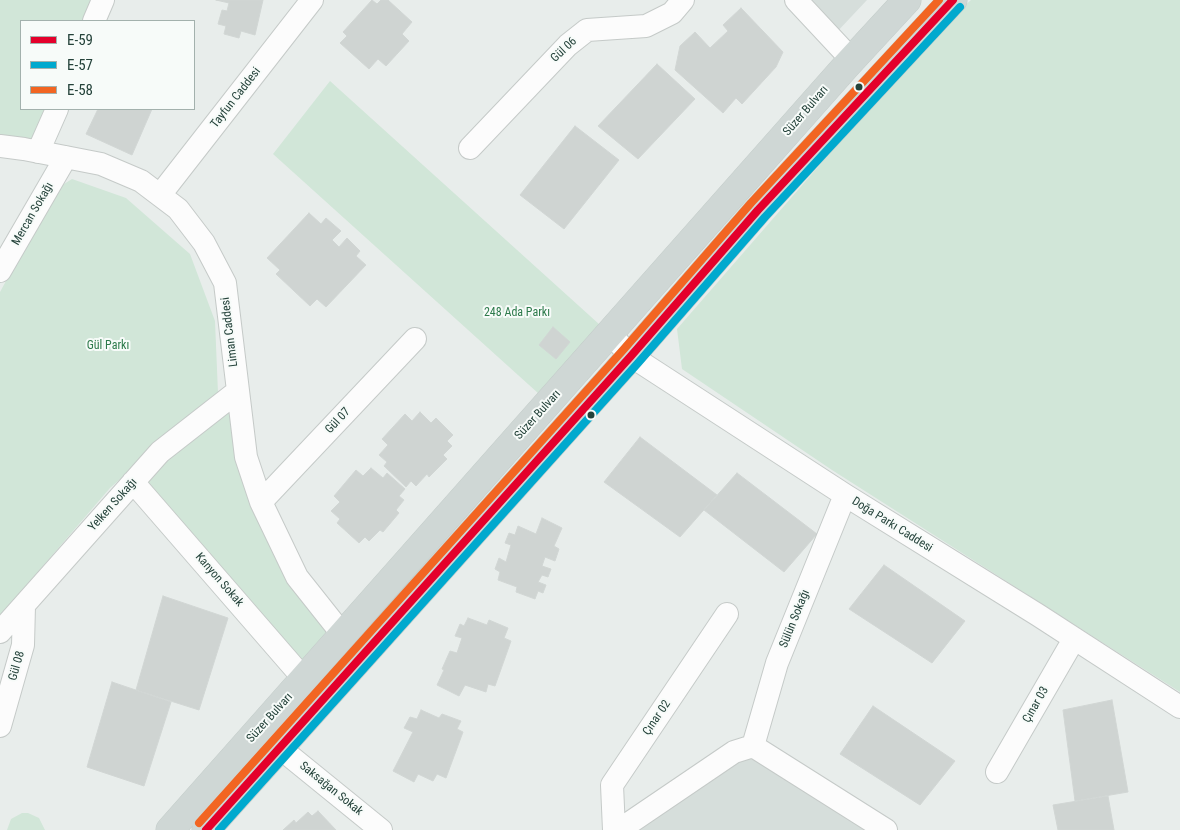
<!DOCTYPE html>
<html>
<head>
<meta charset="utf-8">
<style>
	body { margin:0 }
	#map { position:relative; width:1180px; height:830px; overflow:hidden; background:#e8edeb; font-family:"Roboto Condensed",sans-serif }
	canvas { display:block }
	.legend { position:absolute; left:20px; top:20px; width:175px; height:90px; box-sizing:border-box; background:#f7fbf9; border:1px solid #a3b1ad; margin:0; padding:6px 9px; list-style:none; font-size:15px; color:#24423a }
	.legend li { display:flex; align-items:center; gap:10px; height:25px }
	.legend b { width:25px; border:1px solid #a3b1ad }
</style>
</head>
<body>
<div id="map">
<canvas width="1180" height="830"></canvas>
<ul class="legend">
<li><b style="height:6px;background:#e4002b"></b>E-59</li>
<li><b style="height:6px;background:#00a9ce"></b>E-57</li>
<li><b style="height:6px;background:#f26522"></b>E-58</li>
</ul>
</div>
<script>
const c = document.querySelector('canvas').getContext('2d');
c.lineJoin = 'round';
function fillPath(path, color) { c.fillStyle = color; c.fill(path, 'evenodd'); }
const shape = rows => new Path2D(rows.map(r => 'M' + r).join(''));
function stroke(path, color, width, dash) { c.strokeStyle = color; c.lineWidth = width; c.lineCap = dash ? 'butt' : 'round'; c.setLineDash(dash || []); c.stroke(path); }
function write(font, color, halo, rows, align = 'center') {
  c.font = font + ' "Roboto Condensed",sans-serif'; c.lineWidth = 4; c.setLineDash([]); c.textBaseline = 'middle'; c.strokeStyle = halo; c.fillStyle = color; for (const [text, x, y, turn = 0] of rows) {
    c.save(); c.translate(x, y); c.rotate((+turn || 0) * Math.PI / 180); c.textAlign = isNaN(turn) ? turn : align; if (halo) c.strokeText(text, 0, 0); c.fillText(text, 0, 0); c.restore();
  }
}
const built = shape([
	[804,0,867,0,835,34],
	[753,746,880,830,619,830]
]);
const green = shape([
	[0,0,103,0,94,21,21,21,21,109,57,109,38,152,0,146],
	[971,0,1180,0,1180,692,832,470,682,369,677,329,938,29],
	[330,81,610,334,549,403,273,154],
	[72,179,126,198,190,254,215,321,218,393,110,488,0,616,0,292,56,189],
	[238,391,261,502,343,635,304,679,133,482],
	[22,813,28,813,39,818,45,830,7,830,11,819]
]);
const building = shape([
	[216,0,263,0,255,35,241,31,239,38,224,34,226,26,218,24,222,10,227,11,229,3,216,0],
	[372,0,377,4,381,0,388,0,412,22,402,34,409,41,386,66,378,59,369,69,340,43,347,36,343,32,372,0],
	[741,8,783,52,776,67,742,104,736,98,723,113,675,70,680,46,695,32,710,48,728,31,723,25,741,8],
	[657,64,695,99,638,159,598,126,657,64],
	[98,109,152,109,132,155,86,134,98,109],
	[575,126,619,160,564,229,520,195,575,126],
	[309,213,321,224,326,218,341,231,332,240,339,247,347,238,360,251,356,256,366,265,326,307,317,299,310,306,276,274,280,270,267,258,309,213],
	[553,327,570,342,556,359,539,345,553,327],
	[420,412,431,423,436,418,453,435,447,441,452,446,443,455,447,459,429,477,427,474,416,486,411,481,406,487,384,466,387,462,379,455,388,445,382,439,405,414,412,421,420,412],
	[640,437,717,495,680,537,604,482,640,437],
	[371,468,383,478,387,473,405,489,399,496,404,500,396,510,399,513,383,532,380,530,369,541,365,537,359,543,337,523,340,519,331,511,340,502,334,496,356,470,363,476,371,468],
	[737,473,817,534,784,572,704,510,737,473],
	[542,518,562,528,554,546,559,549,555,561,545,557,542,566,551,569,548,577,542,575,538,582,546,585,543,593,538,591,535,599,516,592,517,587,498,580,500,572,495,569,499,558,506,562,511,545,505,543,509,533,515,535,518,526,536,534,542,518],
	[884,565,965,621,932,663,849,609,884,565],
	[163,596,228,618,199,710,136,690,163,596],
	[468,618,487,625,489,620,508,628,504,638,511,641,495,686,488,684,486,692,465,685,459,696,437,685,444,670,442,669,450,651,457,653,462,638,455,636,460,624,464,626,468,618],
	[112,682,171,702,144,786,87,767,112,682],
	[1112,700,1128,792,1075,801,1063,710,1112,700],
	[873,706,955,761,920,805,840,754,873,706],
	[421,710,439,718,442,714,461,721,457,729,463,732,446,778,437,774,433,781,418,774,414,782,393,771,413,732,404,728,410,717,417,719,421,710],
	[1108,796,1114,830,1058,830,1053,805,1108,796],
	[318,811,336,830,283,830,294,820,296,823,308,812,312,816,318,811]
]);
const minor = shape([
	[796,0,852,60],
	[94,21,103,0],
	[0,146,24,149,101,164,141,181,178,209,204,243,225,283,246,457,261,502,297,577,343,635],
	[470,148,568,45,587,30,646,26,672,13,683,0],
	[38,152,57,109],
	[160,195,312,0],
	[0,271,66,157],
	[610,334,631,356,845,495,1038,615,1180,707],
	[133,482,304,679],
	[261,502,415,339],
	[0,632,160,452,238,391],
	[0,726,23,645,24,606],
	[753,746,777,663,845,495],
	[280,748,381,830],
	[997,772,1074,639],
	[614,830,612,785,727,614],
	[619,830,734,752,753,746,886,830]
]);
const major = shape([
	[170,830,847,65,907,0],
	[206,830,631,356,758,210,953,0]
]);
const bus1 = shape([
	[206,830,631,356,758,210,953,0]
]);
const bus2 = shape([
	[219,830,638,363,765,217,960,7]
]);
const bus3 = shape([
	[199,823,624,349,751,203,939,0]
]);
const markers = [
	[859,87,4.5,"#24423a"],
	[591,415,4.5,"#24423a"]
];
const streetNames = [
	["Gül 06",564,50,-43],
	["Tayfun Caddesi",236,98,-52],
	["Süzer Bulvarı",806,111,-49],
	["Mercan Sokağı",33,214,-60],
	["Liman Caddesi",230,332,-97],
	["Süzer Bulvarı",538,415,-48],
	["Gül 07",338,421,-47],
	["Yelken Sokağı",113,505,-48],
	["Doğa Parkı Caddesi",892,525,32],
	["Kanyon Sokak",219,580,49],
	["Sülün Sokağı",795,619,-68],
	["Gül 08",17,666,-74],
	["Çınar 03",1036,705,-60],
	["Süzer Bulvarı",270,718,-48],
	["Çınar 02",657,718,-56],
	["Saksağan Sokak",331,789,39]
];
const parkNames = [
	["248 Ada Parkı",517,313],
	["Gül Parkı",108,346]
];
fillPath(built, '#d6dedb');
fillPath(green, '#d1e6d8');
fillPath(building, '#cfd4d2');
stroke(building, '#d1d6d4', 1);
stroke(minor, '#c5cac8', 24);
stroke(major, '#c3ccc9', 29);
stroke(minor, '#fcfcfc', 22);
stroke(major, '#cfd7d5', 28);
stroke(bus1, '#e4002b', 8);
stroke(bus2, '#00a9ce', 8);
stroke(bus3, '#f26522', 8);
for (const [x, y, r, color] of markers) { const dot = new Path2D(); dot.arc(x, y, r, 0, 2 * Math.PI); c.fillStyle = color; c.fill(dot); stroke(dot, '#f7fbf9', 2); }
write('12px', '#24423a', '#f7fbf9', streetNames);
write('12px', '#2d7a4b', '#f7fbf9', parkNames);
</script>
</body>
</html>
